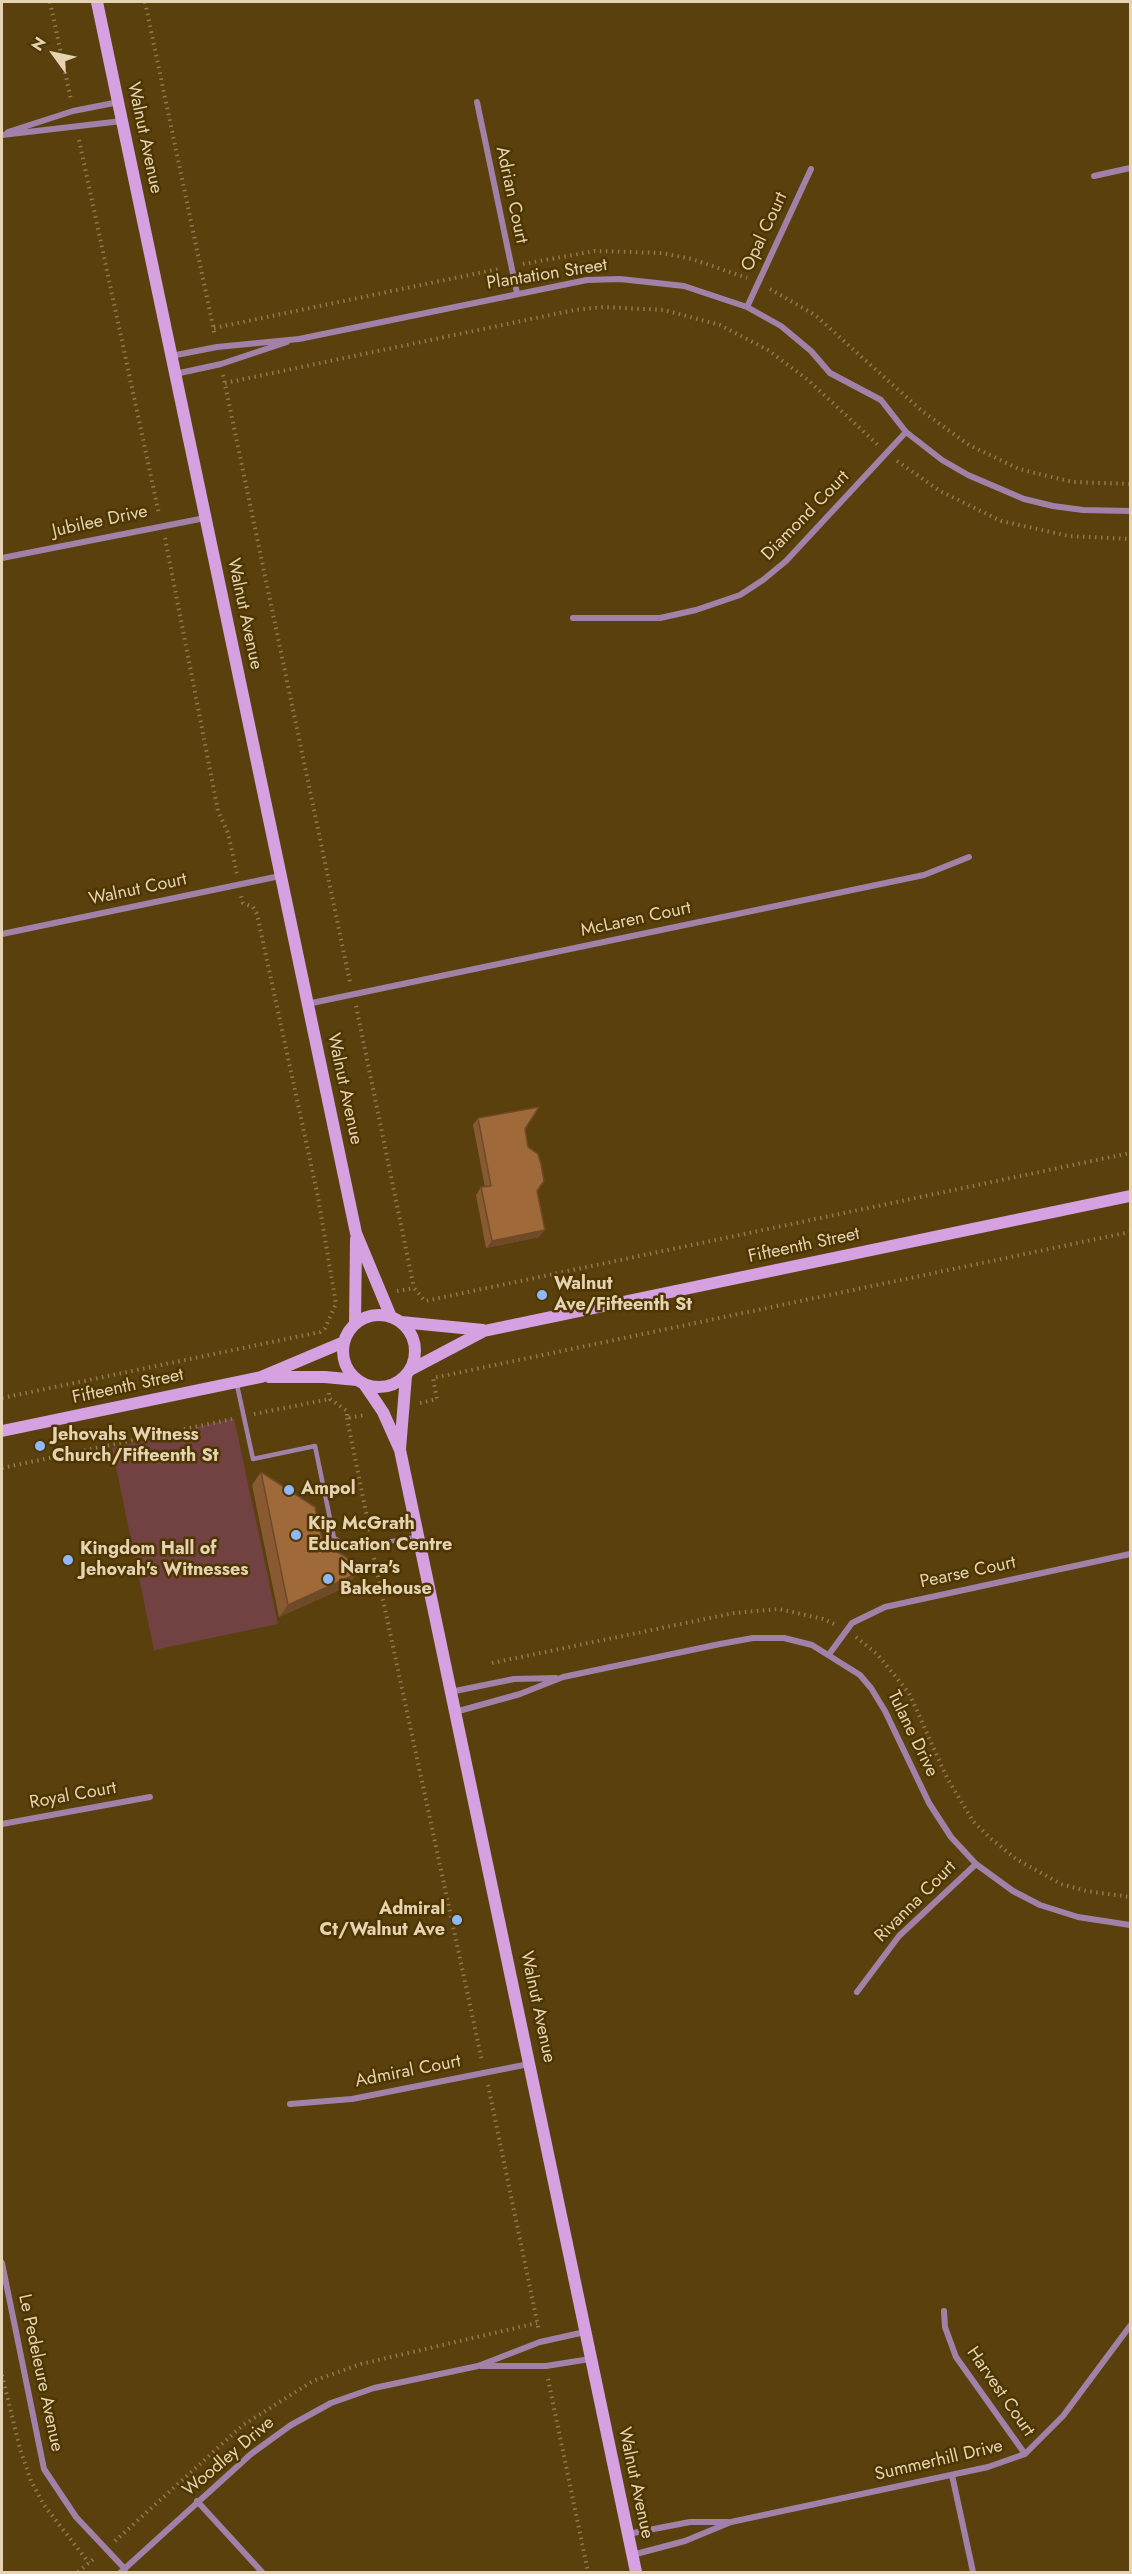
<!DOCTYPE html>
<html>
<head>
<meta charset="utf-8">
<style>
	body { margin:0 }
	#map { position:relative; width:1132px; height:2574px; overflow:hidden; background:#59400d; font-family:Jost,sans-serif }
	canvas { display:block }
	.frame { position:absolute; inset:0; border:3px solid #e5d3b4; pointer-events:none }
	.north { position:absolute; left:24px; top:24px; width:60px; height:60px; -webkit-text-stroke:4px #4e3600; paint-order:stroke; rotate:303deg; font-size:16px; font-weight:700; line-height:24px; text-align:center; color:#e5d3b4 }
	.north::after { content:''; display:block; margin:auto; width:21px; height:27px; background:#e5d3b4; clip-path:polygon(50% 0,100% 100%,50% 72%,0 100%) }
</style>
</head>
<body>
<div id="map">
<canvas width="1132" height="2574"></canvas>
<div class="frame"></div>
<div class="north">N</div>
</div>
<script>
const c = document.querySelector('canvas').getContext('2d');
c.lineJoin = 'round';
function fillPath(path, color) { c.fillStyle = color; c.fill(path, 'evenodd'); }
const shape = rows => new Path2D(rows.map(r => 'M' + r).join(''));
function stroke(path, color, width, dash) { c.strokeStyle = color; c.lineWidth = width; c.lineCap = dash ? 'butt' : 'round'; c.setLineDash(dash || []); c.stroke(path); }
function write(font, color, halo, rows, align = 'center') {
  c.font = font + ' Jost,sans-serif'; c.lineWidth = 5; c.setLineDash([]); c.textBaseline = 'middle'; c.strokeStyle = halo; c.fillStyle = color; for (const [text, x, y, turn = 0] of rows) {
    c.save(); c.translate(x, y); c.rotate((+turn || 0) * Math.PI / 180); c.textAlign = isNaN(turn) ? turn : align; if (halo) c.strokeText(text, 0, 0); c.fillText(text, 0, 0); c.restore();
  }
}
const green = shape([
	[234,1418,278,1624,154,1650,112,1448]
]);
const path = shape([
	[50,2,71,100],
	[145,2,215,336],
	[79,140,159,514],
	[523,264,595,251,662,253,692,259,747,278],
	[770,289,815,315,922,411,969,445,1019,469,1043,475,1073,482,1130,484],
	[214,328,498,269],
	[223,375,350,982],
	[225,383,574,310,604,307,664,310,720,325,768,350,808,380,878,445],
	[897,461,940,491,1001,521,1069,536,1130,539],
	[165,538,218,811,228,833,237,874],
	[356,1006,414,1288],
	[397,1291,414,1288,425,1301,1130,1153],
	[329,1393,330,1399,347,1411,347,1418,365,1415],
	[2,1398,320,1332,325,1328,336,1304,318,1197,257,914,253,907,243,903,241,896],
	[420,1403,437,1399,433,1378,1130,1232],
	[254,1414,330,1399],
	[347,1418,370,1532],
	[2,1468,232,1419],
	[374,1558,482,2061],
	[856,1637,877,1654,909,1693,947,1778,973,1821,990,1838,1016,1859,1061,1884,1086,1891,1130,1897],
	[492,1663,734,1613,779,1609,823,1619,836,1625],
	[488,2085,539,2331],
	[2,2375,20,2449,31,2481,44,2505,89,2563],
	[548,2379,588,2572],
	[115,2541,243,2425,313,2381,361,2364,537,2323],
	[78,2572,96,2557]
]);
const lane = shape([
	[237,1385,253,1459,315,1446,334,1538,352,1548,416,1537]
]);
const street = shape([
	[477,102,517,293],
	[8,132,73,111,119,102],
	[2,135,122,121],
	[1094,176,1130,168],
	[747,307,811,169],
	[171,356,217,347,299,339,587,280,620,279,684,286,747,307,781,326,811,351,830,373,881,400,906,432,942,460,968,475,1024,499,1053,506,1083,510,1130,511],
	[175,374,221,364,287,342],
	[2,558,205,518],
	[573,618,660,618,696,610,740,595,763,580,786,561,906,432],
	[2,934,280,876],
	[307,1004,924,875,969,857],
	[830,1653,852,1623,885,1607,1130,1554],
	[450,1692,514,1679,556,1678],
	[455,1712,520,1694,563,1677,720,1644,753,1638,784,1638,812,1645,860,1675,871,1688,885,1711,929,1803,951,1837,976,1864,1013,1891,1040,1905,1078,1917,1130,1925],
	[2,1824,150,1797],
	[857,1992,899,1936,976,1864],
	[290,2104,352,2099,529,2064],
	[2,2263,44,2469,76,2517,125,2569],
	[944,2311,945,2327,956,2357,1025,2454],
	[481,2366,546,2366,590,2359],
	[952,2475,973,2572],
	[197,2501,262,2572],
	[628,2534,690,2522,728,2522],
	[632,2555,685,2541,731,2522,988,2467,1025,2454,1063,2416,1130,2326],
	[121,2572,251,2454,291,2425,331,2403,374,2388,478,2366,540,2342,585,2332]
]);
const secondary = shape([
	[97,2,356,1233,391,1317],
	'343 1351a36 36 0 1 1 72 0a36 36 0 1 1-72 0Z',
	[401,1322,483,1330],
	[355,1324,356,1239],
	[410,1370,484,1331,1130,1196],
	[269,1377,325,1377,357,1380],
	[364,1384,383,1412,400,1450,636,2572],
	[2,1431,261,1377,344,1342],
	[400,1449,406,1376]
]);
const wall = shape([
	[478,1118,525,1129,537,1191,539,1237,486,1248,476,1195,481,1187,485,1187,473,1125],
	[261,1472,323,1543,356,1574,348,1586,279,1617,252,1485]
]);
const shadedWall = shape([
	[545,1230,539,1237,486,1248,492,1241],
	[356,1574,348,1586,279,1617,288,1605]
]);
const building = shape([
	[539,1107,525,1129,528,1147,538,1154,541,1164,544,1181,537,1191,545,1230,492,1241,481,1187,491,1186,478,1118,539,1107],
	[261,1472,315,1507,323,1543,354,1562,356,1574,288,1605,261,1472]
]);
const markers = [
	[542,1295,6,"#90b8fd"],
	[40,1446,6,"#90b8fd"],
	[289,1490,6,"#90b8fd"],
	[296,1535,6,"#90b8fd"],
	[68,1560,6,"#90b8fd"],
	[328,1579,6,"#90b8fd"],
	[457,1920,6,"#90b8fd"]
];
const streetNames = [
	["Walnut Avenue",144,138,78],
	["Adrian Court",511,195,78],
	["Opal Court",765,232,-65],
	["Plantation Street",547,275,-9],
	["Diamond Court",806,516,-46],
	["Jubilee Drive",100,522,-12],
	["Walnut Avenue",244,614,78],
	["Walnut Court",138,890,-12],
	["McLaren Court",636,920,-12],
	["Walnut Avenue",344,1089,78],
	["Fifteenth Street",804,1246,-12],
	["Fifteenth Street",128,1387,-12],
	["Pearse Court",968,1573,-12],
	["Tulane Drive",912,1734,64],
	["Royal Court",73,1796,-10],
	["Rivanna Court",916,1902,-45],
	["Walnut Avenue",537,2007,78],
	["Admiral Court",408,2072,-11],
	["Le Pedeleure Avenue",40,2373,78],
	["Harvest Court",1000,2392,55],
	["Woodley Drive",229,2457,-40],
	["Summerhill Drive",939,2461,-13],
	["Walnut Avenue",635,2483,78]
];
const poiNames = [
	["Walnut",554,1285],
	["Ave/Fifteenth St",554,1306],
	["Jehovahs Witness",52,1436],
	["Church/Fifteenth St",52,1457],
	["Ampol",301,1490],
	["Kip McGrath",308,1525],
	["Education Centre",308,1546],
	["Kingdom Hall of",80,1550],
	["Jehovah's Witnesses",80,1571],
	["Narra's",340,1569],
	["Bakehouse",340,1590],
	["Admiral",445,1910,"right"],
	["Ct/Walnut Ave",445,1931,"right"]
];
fillPath(green, '#714241');
stroke(path, '#8f794e', 4, [1.5, 4.5]);
stroke(lane, '#a281a9', 4.5);
stroke(street, '#a281a9', 6);
stroke(secondary, '#d6a1e0', 12);
fillPath(wall, '#895a31');
fillPath(shadedWall, '#6f4a28');
fillPath(building, '#9f6939');
stroke(building, '#6f4a28', 1.5);
for (const [x, y, r, color] of markers) { const dot = new Path2D(); dot.arc(x, y, r, 0, 2 * Math.PI); c.fillStyle = color; c.fill(dot); stroke(dot, '#4e3600', 2); }
write('18px', '#e5d3b4', '#4e3600', streetNames);
write('bold 18px', '#e5d3b4', '#4e3600', poiNames, 'left');
</script>
</body>
</html>
